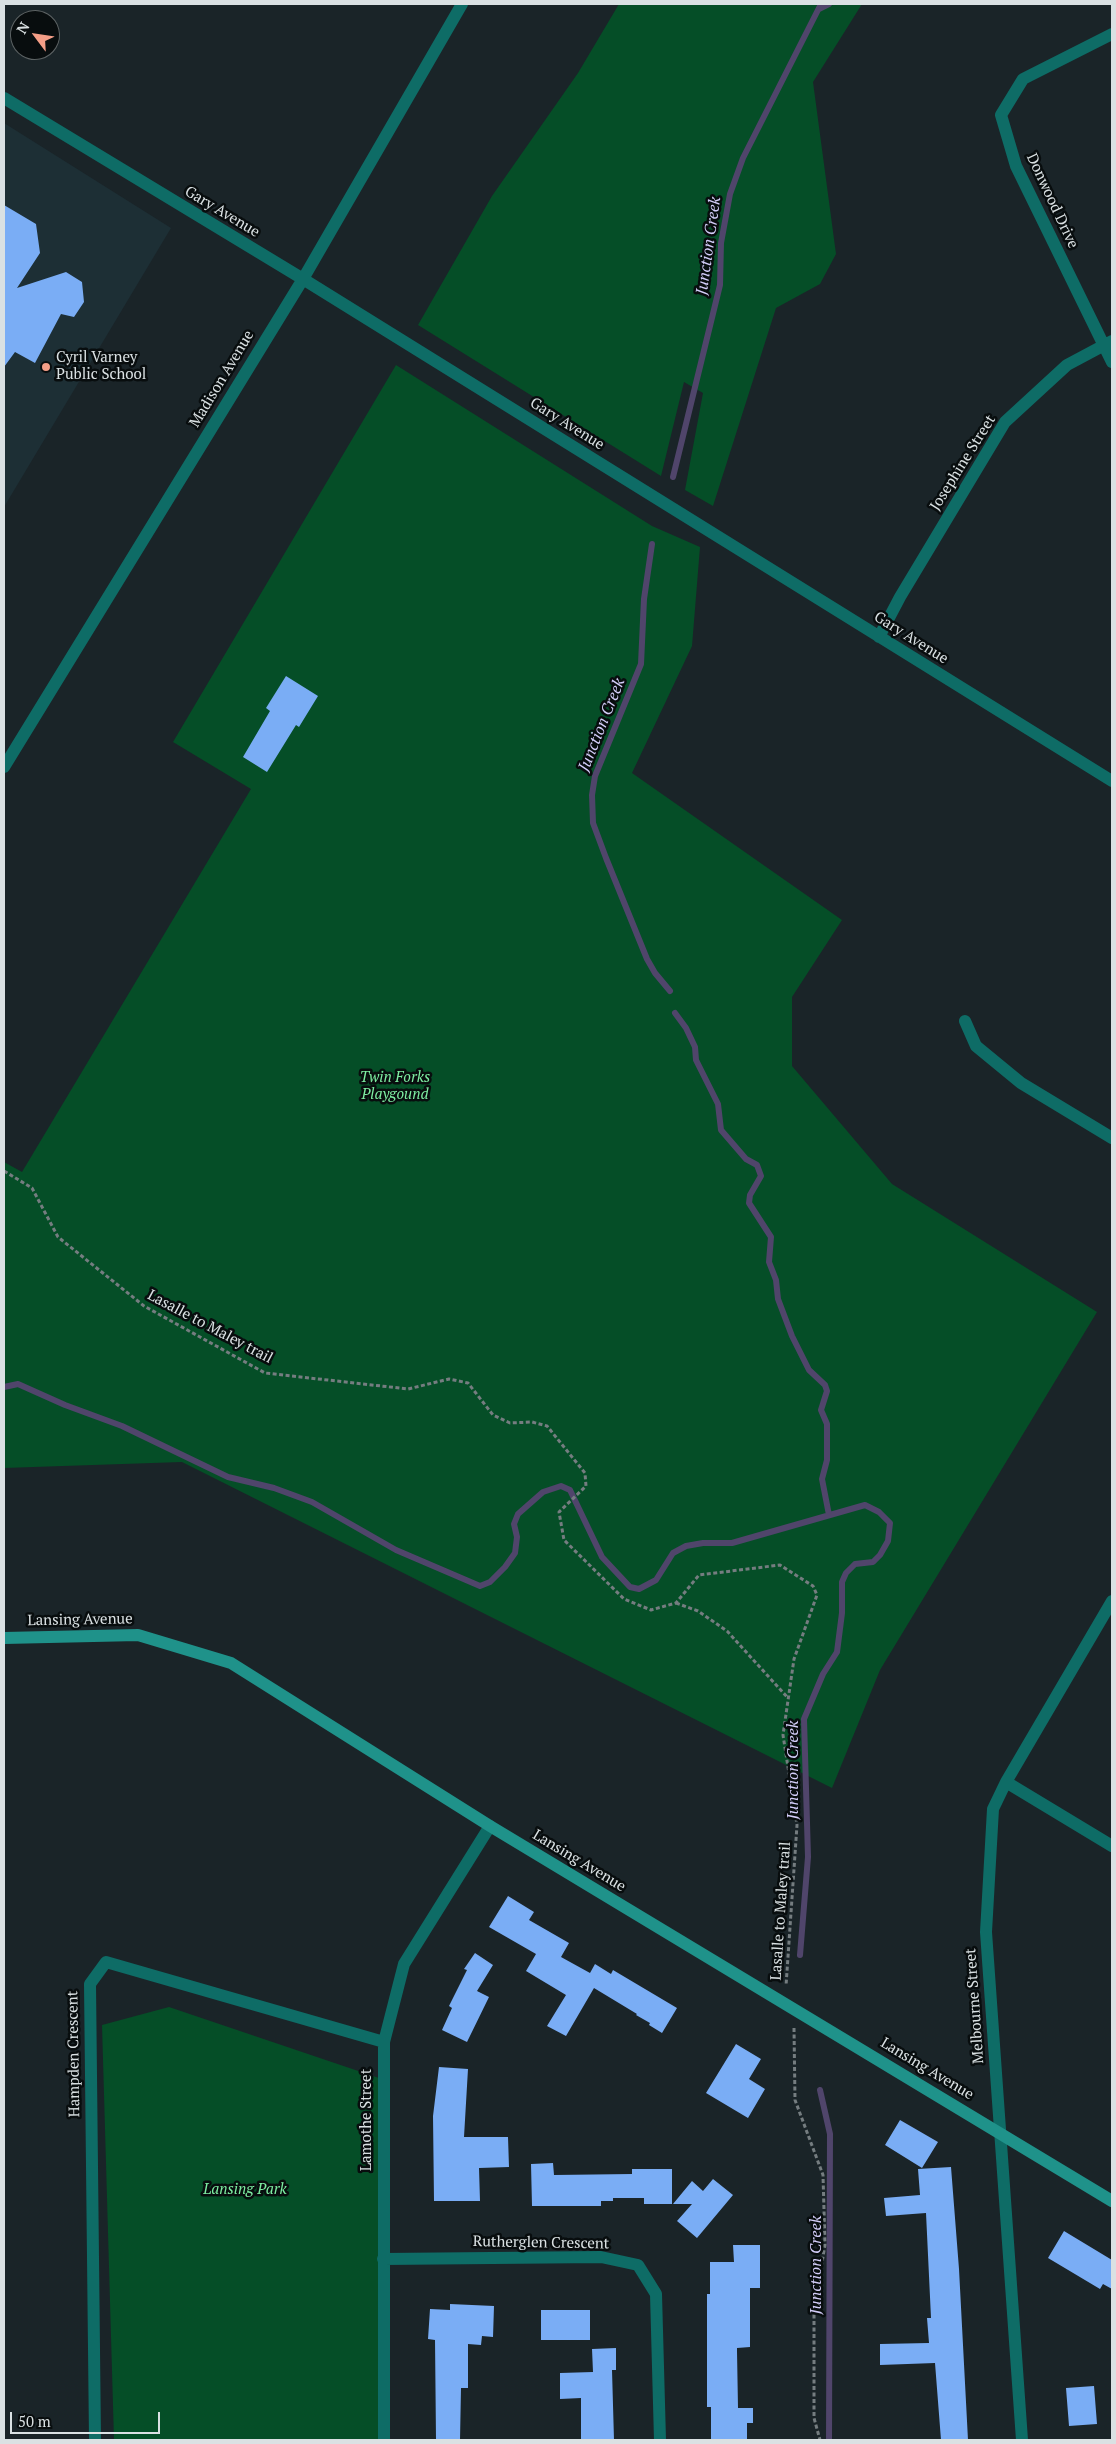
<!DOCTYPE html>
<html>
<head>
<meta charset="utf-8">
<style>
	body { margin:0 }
	#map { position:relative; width:1116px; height:2444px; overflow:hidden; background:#1a2428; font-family:"PT Serif",serif }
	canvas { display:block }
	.frame { position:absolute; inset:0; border:5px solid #dae1e3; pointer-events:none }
	.north { position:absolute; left:10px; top:10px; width:50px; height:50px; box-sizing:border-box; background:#080d0e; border:1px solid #5c6263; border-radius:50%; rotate:301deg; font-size:14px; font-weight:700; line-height:20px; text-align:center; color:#dae1e3 }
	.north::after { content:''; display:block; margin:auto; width:18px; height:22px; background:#f49e87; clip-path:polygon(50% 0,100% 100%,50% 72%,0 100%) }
	.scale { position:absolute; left:10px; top:2412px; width:150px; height:22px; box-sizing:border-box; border:2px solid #dae1e3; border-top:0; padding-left:6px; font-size:15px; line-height:18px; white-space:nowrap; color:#dae1e3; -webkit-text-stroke:4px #080d0e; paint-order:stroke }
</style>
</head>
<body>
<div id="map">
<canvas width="1116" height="2444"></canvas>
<div class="frame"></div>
<div class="north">N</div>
<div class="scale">50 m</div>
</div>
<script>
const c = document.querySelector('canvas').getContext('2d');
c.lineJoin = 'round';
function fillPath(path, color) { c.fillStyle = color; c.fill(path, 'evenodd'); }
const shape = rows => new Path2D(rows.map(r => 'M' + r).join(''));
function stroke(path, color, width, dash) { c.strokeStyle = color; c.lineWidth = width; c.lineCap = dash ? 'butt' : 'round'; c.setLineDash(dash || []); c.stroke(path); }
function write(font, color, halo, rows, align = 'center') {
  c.font = font + ' "PT Serif",serif'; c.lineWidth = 5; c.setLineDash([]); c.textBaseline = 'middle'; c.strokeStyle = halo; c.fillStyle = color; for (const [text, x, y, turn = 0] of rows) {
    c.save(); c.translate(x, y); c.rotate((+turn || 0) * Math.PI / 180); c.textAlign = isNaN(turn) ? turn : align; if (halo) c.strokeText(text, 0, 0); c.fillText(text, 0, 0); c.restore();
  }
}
const built = shape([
	[4,123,171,228,4,507]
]);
const green = shape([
	[619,4,862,4,813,82,836,254,820,284,776,308,713,506,685,490,703,393,684,382,661,476,418,325,492,196,578,73],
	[396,365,652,526,700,547,692,646,632,773,842,920,792,997,792,1066,892,1184,1097,1312,880,1670,832,1788,182,1462,4,1468,4,1162,22,1172,251,789,173,742],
	[169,2007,382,2079,385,2440,114,2440,102,2025]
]);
const stream = shape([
	[819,9,829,4],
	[673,477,720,285,721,243,730,194,743,158,821,4],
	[652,544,644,599,641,664,595,776,592,795,593,823,606,858,647,959,655,973,670,991],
	[675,1013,686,1028,695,1047,696,1060,718,1104,721,1130,746,1159,757,1165,761,1176,750,1195,749,1203,771,1237,769,1262,776,1280,778,1299,792,1336,809,1370,825,1385,827,1391,821,1410,827,1424,827,1460,822,1479,829,1515],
	[4,1387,18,1384,65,1405,122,1426,228,1477,274,1488,312,1502,396,1550,480,1586,490,1582,505,1567,515,1553,517,1537,514,1524,518,1514,543,1492,561,1486,570,1490,602,1557,630,1587,639,1589,656,1580,673,1553,686,1546,703,1543,732,1543,865,1505,879,1512,890,1523,888,1541,880,1555,873,1562,855,1564,846,1573,842,1582,842,1613,837,1652,823,1674,804,1719,808,1857,800,1955],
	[820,2090,830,2134,829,2440]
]);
const building = shape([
	[4,205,36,224,40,253,17,288,66,272,82,282,84,302,74,317,61,314,35,363,15,352,4,367],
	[286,676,318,696,299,727,296,725,267,772,243,757,270,711,266,708],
	[508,1896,534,1912,529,1920,569,1943,561,1957,590,1973,595,1964,611,1974,613,1970,677,2008,662,2033,649,2025,650,2023,636,2015,637,2014,594,1988,566,2036,547,2026,566,1995,526,1971,536,1954,489,1927],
	[475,1953,493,1965,477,1991,489,1997,467,2042,442,2030,452,2008,449,2006,467,1970,464,1969],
	[736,2044,761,2059,749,2079,765,2089,748,2118,706,2093],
	[439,2067,468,2069,464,2137,508,2137,509,2167,479,2168,480,2201,434,2201,433,2116],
	[900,2120,938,2142,922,2168,885,2145],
	[553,2163,554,2175,632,2174,632,2169,672,2169,672,2204,644,2204,644,2198,613,2198,613,2201,601,2201,601,2206,532,2206,531,2164],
	[951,2167,959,2269,968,2440,941,2440,935,2363,880,2365,880,2344,929,2343,927,2318,931,2318,926,2213,886,2216,884,2198,920,2195,918,2169],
	[713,2179,733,2195,697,2238,677,2221,692,2204,673,2204,692,2181,703,2191],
	[1064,2231,1112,2260,1112,2289,1103,2284,1100,2289,1048,2258],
	[733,2245,760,2245,760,2288,750,2288,750,2347,737,2348,737,2351,738,2408,753,2408,753,2423,747,2423,747,2440,711,2440,711,2407,707,2407,707,2294,710,2294,710,2262,734,2262],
	[450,2304,494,2306,493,2337,482,2336,481,2345,468,2344,468,2388,461,2388,460,2440,436,2440,435,2340,428,2339,430,2309,450,2310],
	[541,2310,590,2310,590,2340,541,2340],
	[616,2348,616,2370,612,2370,614,2440,581,2440,581,2398,560,2399,560,2373,593,2372,592,2349],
	[1094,2386,1097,2424,1069,2426,1066,2388]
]);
const path = shape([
	[4,1171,32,1188,58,1237,144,1306,265,1373,408,1389,449,1379,468,1383,493,1415,510,1423,532,1422,547,1426,585,1473,586,1486,559,1512,564,1540,624,1599,651,1610,676,1603,699,1575,780,1565,813,1586,817,1595,794,1659,783,1735,797,1825,786,1986],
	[676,1603,698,1611,727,1631,788,1698],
	[794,2028,795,2100,823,2175,825,2245,814,2309,814,2418,820,2440]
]);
const street = shape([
	[1112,34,1023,79,1001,115,1016,166,1112,362],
	[4,98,303,279,1112,781],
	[879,637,900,597,1005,422,1067,365,1112,341],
	[4,767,303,279,462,4],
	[965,1021,976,1046,1021,1083,1112,1138],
	[1006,1782,1112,1846],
	[383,2259,601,2257,638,2265,656,2294,660,2440],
	[95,2440,90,1984,106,1962,384,2042],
	[384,2440,384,2042,404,1964,490,1826],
	[1022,2440,986,1932,993,1809,1006,1782,1112,1601]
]);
const secondary = shape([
	[4,1638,138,1635,231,1663,490,1826,1112,2201]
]);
const markers = [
	[46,367,5,"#f49e87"]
];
const streetNames = [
	["Donwood Drive",1052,201,65],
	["Gary Avenue",222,212,31],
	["Madison Avenue",222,379,-59],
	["Gary Avenue",567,424,32],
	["Josephine Street",963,463,-58],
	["Gary Avenue",911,638,32],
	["Lasalle to Maley trail",210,1327,28],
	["Lansing Avenue",80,1620,-1],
	["Lansing Avenue",579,1861,31],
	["Lasalle to Maley trail",781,1911,-86],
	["Melbourne Street",975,2006,-94],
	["Hampden Crescent",74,2054,-91],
	["Lansing Avenue",927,2069,31],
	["Lamothe Street",367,2120,-90],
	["Rutherglen Crescent",541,2243,1]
];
const poiNames = [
	["Cyril Varney",56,358],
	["Public School",56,375]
];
const parkNames = [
	["Twin Forks",395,1078],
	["Playgound",395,1095],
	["Lansing Park",245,2190]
];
const waterNames = [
	["Junction Creek",709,246,-82],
	["Junction Creek",602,725,-68],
	["Junction Creek",793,1770,-90],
	["Junction Creek",816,2265,-90]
];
fillPath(built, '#1d2f35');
fillPath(green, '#054e27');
stroke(stream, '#50456b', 6);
fillPath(building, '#7aadf5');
stroke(path, '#757d80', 3, [4, 2.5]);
stroke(street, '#0e6c66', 12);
stroke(secondary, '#1f928a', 12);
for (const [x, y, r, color] of markers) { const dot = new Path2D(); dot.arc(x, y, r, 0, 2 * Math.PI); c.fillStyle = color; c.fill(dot); stroke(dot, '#080d0e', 2); }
write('15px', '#dae1e3', '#080d0e', streetNames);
write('15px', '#dae1e3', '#080d0e', poiNames, 'left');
write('italic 15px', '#7eeea2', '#080d0e', parkNames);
write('italic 16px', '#d3cdf8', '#080d0e', waterNames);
</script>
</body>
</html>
